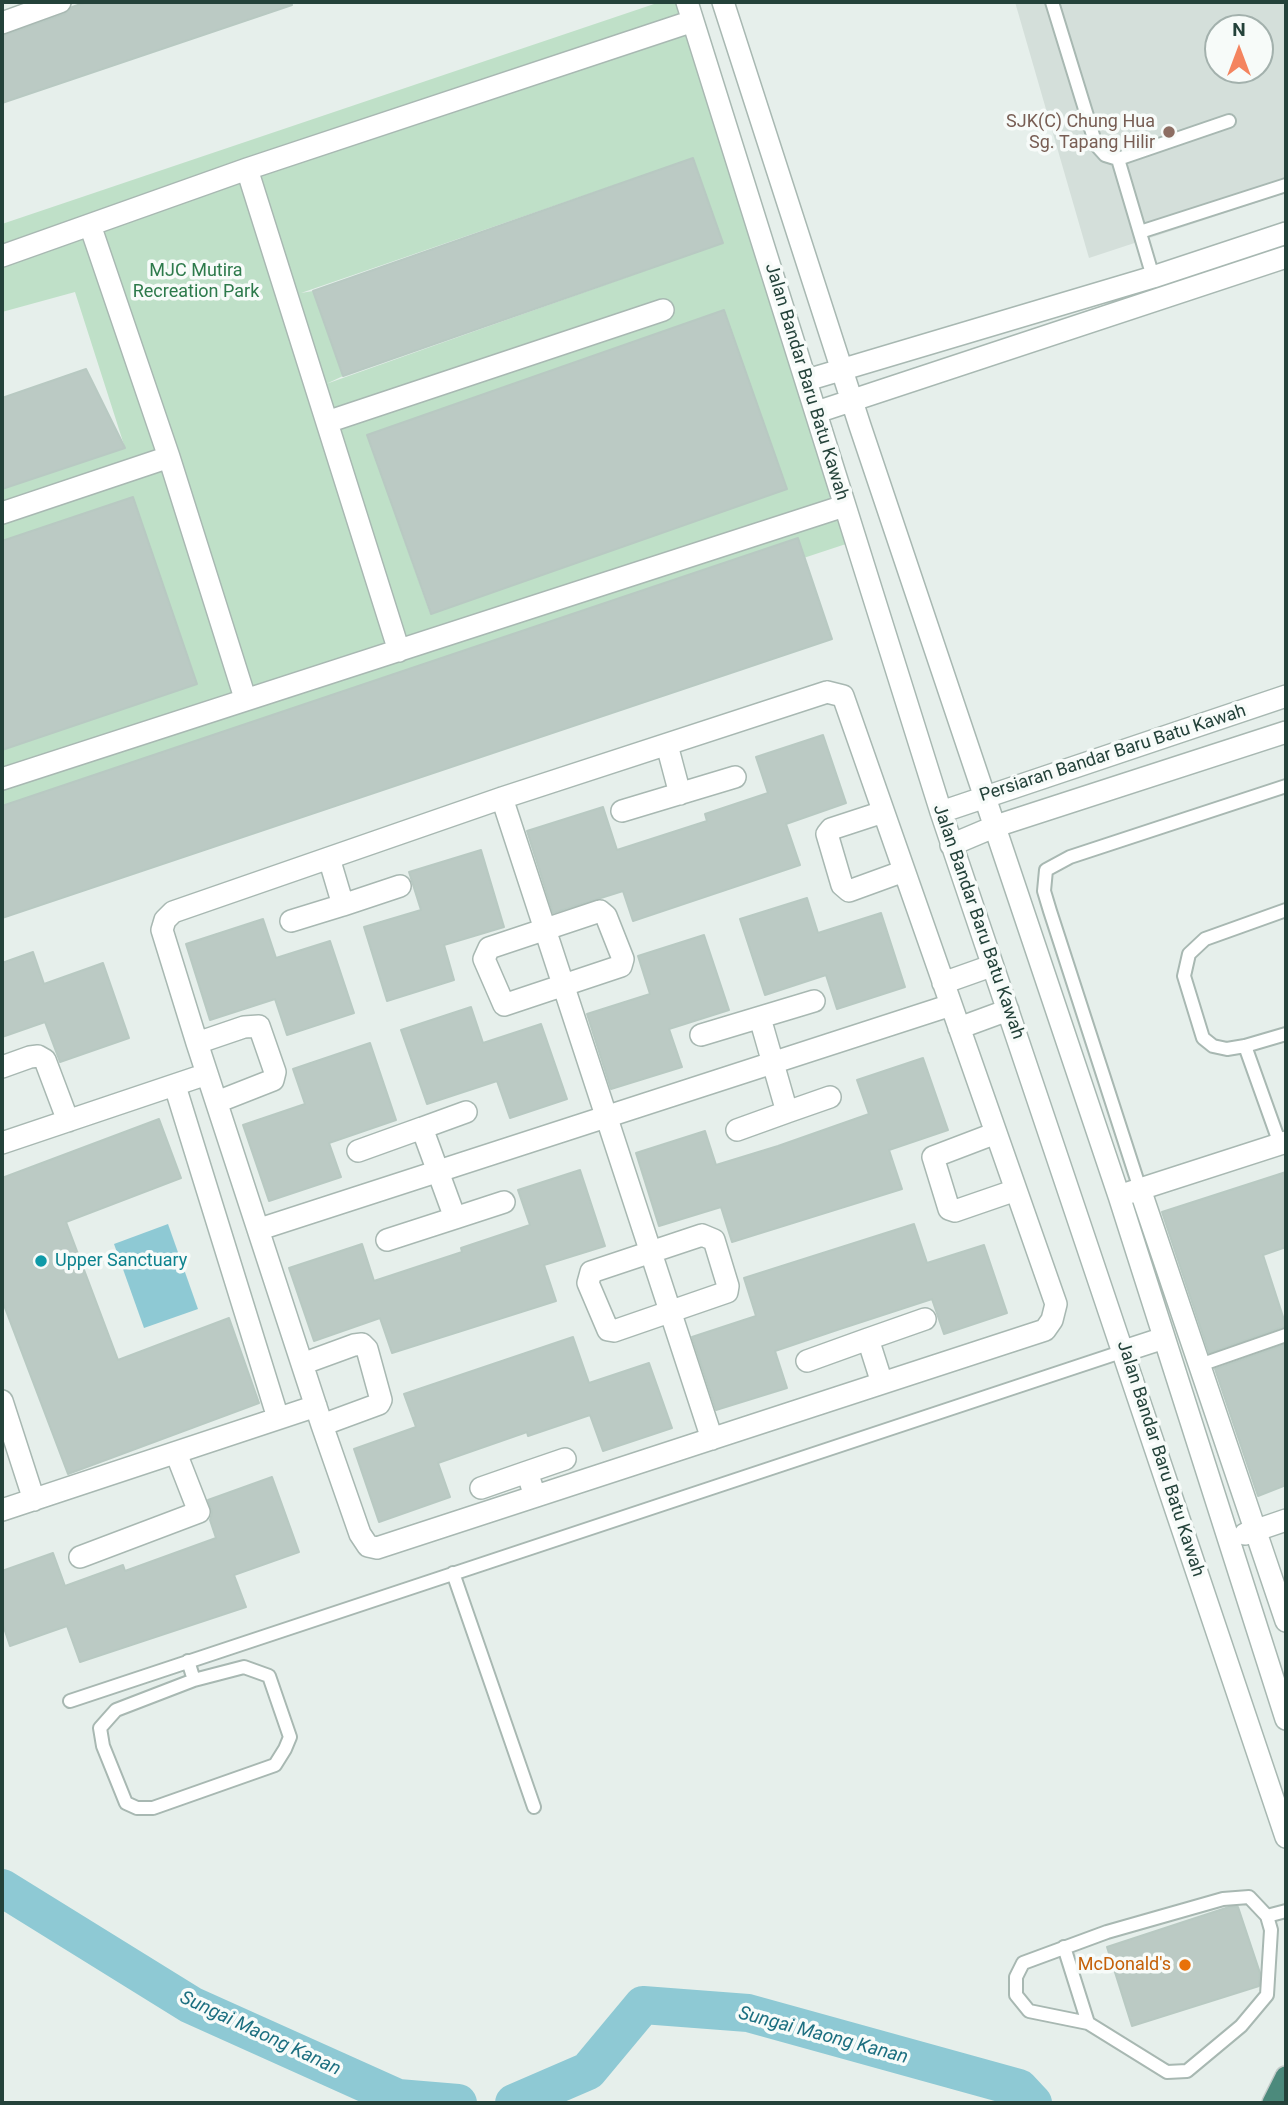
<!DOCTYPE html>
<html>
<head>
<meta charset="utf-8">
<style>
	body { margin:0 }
	#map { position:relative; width:1288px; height:2105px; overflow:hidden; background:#e6efeb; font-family:Roboto,sans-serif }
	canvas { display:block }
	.frame { position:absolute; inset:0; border:4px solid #24423a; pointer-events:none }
	.north { position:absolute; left:1204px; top:14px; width:70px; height:70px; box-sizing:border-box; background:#f7fbf9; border:2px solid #a3b1ad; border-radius:50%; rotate:0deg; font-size:19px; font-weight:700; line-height:28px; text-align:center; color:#24423a }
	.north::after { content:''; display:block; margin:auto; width:24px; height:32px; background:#f4845f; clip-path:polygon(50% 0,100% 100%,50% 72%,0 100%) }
</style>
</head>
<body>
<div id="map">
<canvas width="1288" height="2105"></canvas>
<div class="frame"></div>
<div class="north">N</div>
</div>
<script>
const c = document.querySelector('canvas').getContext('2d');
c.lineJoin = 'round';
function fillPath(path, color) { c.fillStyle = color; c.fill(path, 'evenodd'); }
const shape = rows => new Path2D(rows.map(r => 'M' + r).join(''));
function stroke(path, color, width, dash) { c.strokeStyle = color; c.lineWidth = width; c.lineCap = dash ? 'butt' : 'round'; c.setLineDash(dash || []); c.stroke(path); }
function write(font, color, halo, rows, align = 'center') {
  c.font = font + ' Roboto,sans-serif'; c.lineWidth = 7; c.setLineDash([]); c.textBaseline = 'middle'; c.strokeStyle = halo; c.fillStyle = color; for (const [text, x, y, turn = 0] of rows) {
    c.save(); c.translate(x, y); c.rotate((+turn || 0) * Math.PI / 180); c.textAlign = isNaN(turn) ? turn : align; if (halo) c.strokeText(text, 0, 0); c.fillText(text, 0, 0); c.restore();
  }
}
const built = shape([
	[1015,2,1286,2,1286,193,1089,258],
	[1218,28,1260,28,1260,70,1218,70]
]);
const green = shape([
	[660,2,687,2,855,541,2,823,2,749,197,684,133,498,2,541,2,488,125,448,75,292,2,312,2,224],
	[693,158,723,243,326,384,343,376,313,291,301,293],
	[759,411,787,489,430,613,402,534]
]);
const water = shape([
	[168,1224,198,1309,144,1328,114,1244]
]);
const river = shape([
	[2,1888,191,2005,398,2098,458,2103],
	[514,2103,588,2071,643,2005,748,2013,1019,2088,1033,2103]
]);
const building = shape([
	[87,2,291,2,292,5,2,103,2,36,64,14,72,7,87,2],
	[693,158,723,243,343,376,313,291,693,158],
	[724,310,787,489,431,614,367,435,724,310],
	[86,369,125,448,2,489,2,398,86,369],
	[133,497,197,684,2,750,2,541,133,497],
	[798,538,832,639,2,918,2,806,798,538],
	[823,735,846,803,786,824,800,865,633,921,623,891,553,913,527,831,603,807,617,850,707,821,705,814,768,793,756,757,823,735],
	[481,850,504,927,444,945,454,980,387,1001,364,927,421,910,409,872,481,850],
	[807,898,818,933,881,913,905,987,837,1009,826,975,765,995,740,919,807,898],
	[263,919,276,958,330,941,354,1013,287,1035,275,999,210,1020,186,944,263,919],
	[704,935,729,1010,669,1029,682,1067,611,1089,587,1014,650,994,638,956,704,935],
	[33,952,44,984,103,963,129,1038,60,1062,45,1022,2,1037,2,963,33,952],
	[471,1007,483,1043,541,1024,567,1099,510,1118,497,1081,427,1104,401,1030,471,1007],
	[370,1043,396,1120,329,1143,341,1177,269,1201,243,1125,305,1104,293,1069,370,1043],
	[923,1058,948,1130,889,1150,902,1189,732,1242,721,1207,659,1226,636,1153,705,1131,716,1165,778,1146,869,1114,857,1080,923,1058],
	[159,1119,181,1178,66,1222,118,1360,229,1318,259,1403,68,1474,2,1300,2,1178,159,1119],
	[580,1170,605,1246,544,1265,556,1301,392,1353,380,1318,314,1341,289,1268,362,1244,374,1281,462,1252,461,1248,530,1225,518,1190,580,1170],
	[1286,1172,1286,1247,1263,1255,1286,1326,1209,1353,1162,1212,1286,1172],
	[914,1224,927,1263,984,1245,1007,1313,944,1334,932,1299,840,1329,775,1351,787,1388,716,1410,692,1337,756,1316,744,1278,914,1224],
	[573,1337,589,1383,649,1363,672,1428,603,1451,590,1415,528,1436,527,1432,438,1463,450,1497,379,1522,354,1449,416,1427,404,1394,573,1337],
	[1286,1344,1286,1485,1258,1496,1215,1369,1286,1344],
	[272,1477,299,1552,234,1575,246,1607,80,1662,67,1626,10,1646,2,1622,2,1571,53,1553,65,1586,123,1565,125,1571,216,1538,210,1520,212,1513,208,1500,272,1477],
	[1229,1907,1238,1907,1260,1973,1259,1986,1132,2026,1107,1947,1229,1907]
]);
const service = shape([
	[1052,2,1096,145,1105,155,1118,159,1229,121],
	[1118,159,1153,277],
	[1140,232,1286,185],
	[1286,910,1205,939,1189,954,1184,976,1203,1038,1213,1046,1227,1049,1245,1046,1286,1034],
	[1245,1046,1280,1144],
	[1140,1189,1050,911,1044,891,1046,870,1070,857,1286,786],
	[1200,1365,1286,1335],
	[453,1573,534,1807],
	[188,1661,194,1680,116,1710,100,1728,103,1746,126,1803,137,1808,153,1808,275,1765,285,1749,290,1737,269,1676,244,1667,194,1680],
	[70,1701,1124,1351],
	[1249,1897,1267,1916,1271,1930,1267,1995,1241,2026,1187,2071,1167,2072,1088,2023,1029,2011,1016,1995,1016,1977,1023,1963,1107,1932,1223,1899,1249,1897],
	[1267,1916,1286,1911],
	[1064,1947,1088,2023]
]);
const minor = shape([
	[687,2,941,812,1286,1837],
	[723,2,860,426,1119,1196,1286,1719],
	[2,23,60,2],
	[247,169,399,651],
	[90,225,169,457,245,698],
	[2,256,247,169,693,21],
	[807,380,1153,277,1286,233],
	[817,412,1286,257],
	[327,422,663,310],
	[2,513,169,457],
	[827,692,843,696,1056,1304,1052,1320,1045,1330,377,1548,368,1546,360,1534,322,1425,197,1043,162,930,165,920,173,912,502,798,827,692],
	[667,745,680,794],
	[2,779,844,506],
	[502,798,712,1439],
	[622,811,735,777],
	[883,812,831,829,827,834,842,885,849,891,904,871],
	[941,812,1286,696],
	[951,845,996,826,1286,732],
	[343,905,400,886],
	[600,911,606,916,623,959,621,966,504,1005,484,959,489,948,600,911],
	[291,921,343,905,329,858],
	[943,983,991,966],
	[959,1028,1008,1010],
	[701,1035,814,1001],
	[197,1043,244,1027,259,1026,275,1072,273,1080,217,1102],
	[2,1067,30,1057,38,1056,45,1060,68,1121],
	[175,1086,278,1418],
	[787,1112,830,1097],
	[737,1130,787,1112,760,1018],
	[996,1133,933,1157,949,1209,955,1211,1016,1190],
	[2,1143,207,1074],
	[358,1151,422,1128],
	[1140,1189,1286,1621],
	[1128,1193,1286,1142],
	[455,1218,504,1202],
	[260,1229,951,1005],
	[702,1235,714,1240,728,1286,727,1292,614,1331,608,1330,588,1283,591,1272,702,1235],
	[387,1240,455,1218,422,1128,466,1112],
	[1124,1351,1164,1338],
	[807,1361,868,1339],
	[302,1364,354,1345,362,1344,367,1349,381,1400,379,1404,322,1425],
	[882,1383,868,1339,925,1319],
	[2,1401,34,1500],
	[481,1488,527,1472],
	[535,1496,527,1472,565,1459],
	[2,1510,316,1406],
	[1245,1534,1286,1520],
	[80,1557,199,1512,176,1453]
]);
const trunk = shape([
	[1273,2103,1286,2077]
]);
const markers = [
	[1169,132,7,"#8d6e63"],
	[41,1261,7,"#0f9aa8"],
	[1185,1965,7,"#e8710a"]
];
const educationNames = [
	["SJK(C) Chung Hua",1155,122],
	["Sg. Tapang Hilir",1155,143]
];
const parkNames = [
	["MJC Mutira",196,271],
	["Recreation Park",196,292]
];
const streetNames = [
	["Jalan Bandar Baru Batu Kawah",806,382,73],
	["Persiaran Bandar Baru Batu Kawah",1113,754,-18],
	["Jalan Bandar Baru Batu Kawah",978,922,71],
	["Jalan Bandar Baru Batu Kawah",1160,1459,72]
];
const cultureNames = [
	["Upper Sanctuary",55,1261]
];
const foodNames = [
	["McDonald's",1171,1965]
];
const waterNames = [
	["Sungai Maong Kanan",260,2034,25],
	["Sungai Maong Kanan",823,2036,15]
];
fillPath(built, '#d4dfda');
fillPath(green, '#bfe0c8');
fillPath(water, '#8ec9d4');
stroke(river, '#8ec9d4', 38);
fillPath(building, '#bbcac4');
stroke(building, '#b8c9c2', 2);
stroke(service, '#a8b8b2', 16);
stroke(minor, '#a8b8b2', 24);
stroke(trunk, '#c2cac8', 24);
stroke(service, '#fff', 12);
stroke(minor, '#fff', 21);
stroke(trunk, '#4c8a7c', 21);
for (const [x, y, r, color] of markers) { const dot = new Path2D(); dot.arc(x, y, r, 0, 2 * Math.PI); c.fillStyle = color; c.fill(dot); stroke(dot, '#f7fbf9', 2.5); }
write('18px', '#785e54', '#f7fbf9', educationNames, 'right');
write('18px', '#2d7a4b', '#f7fbf9', parkNames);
write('18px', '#24423a', '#f7fbf9', streetNames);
write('18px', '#0d838f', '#f7fbf9', cultureNames, 'left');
write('18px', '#c56008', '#f7fbf9', foodNames, 'right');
write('italic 19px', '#1c6f80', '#f7fbf9', waterNames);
</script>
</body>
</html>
